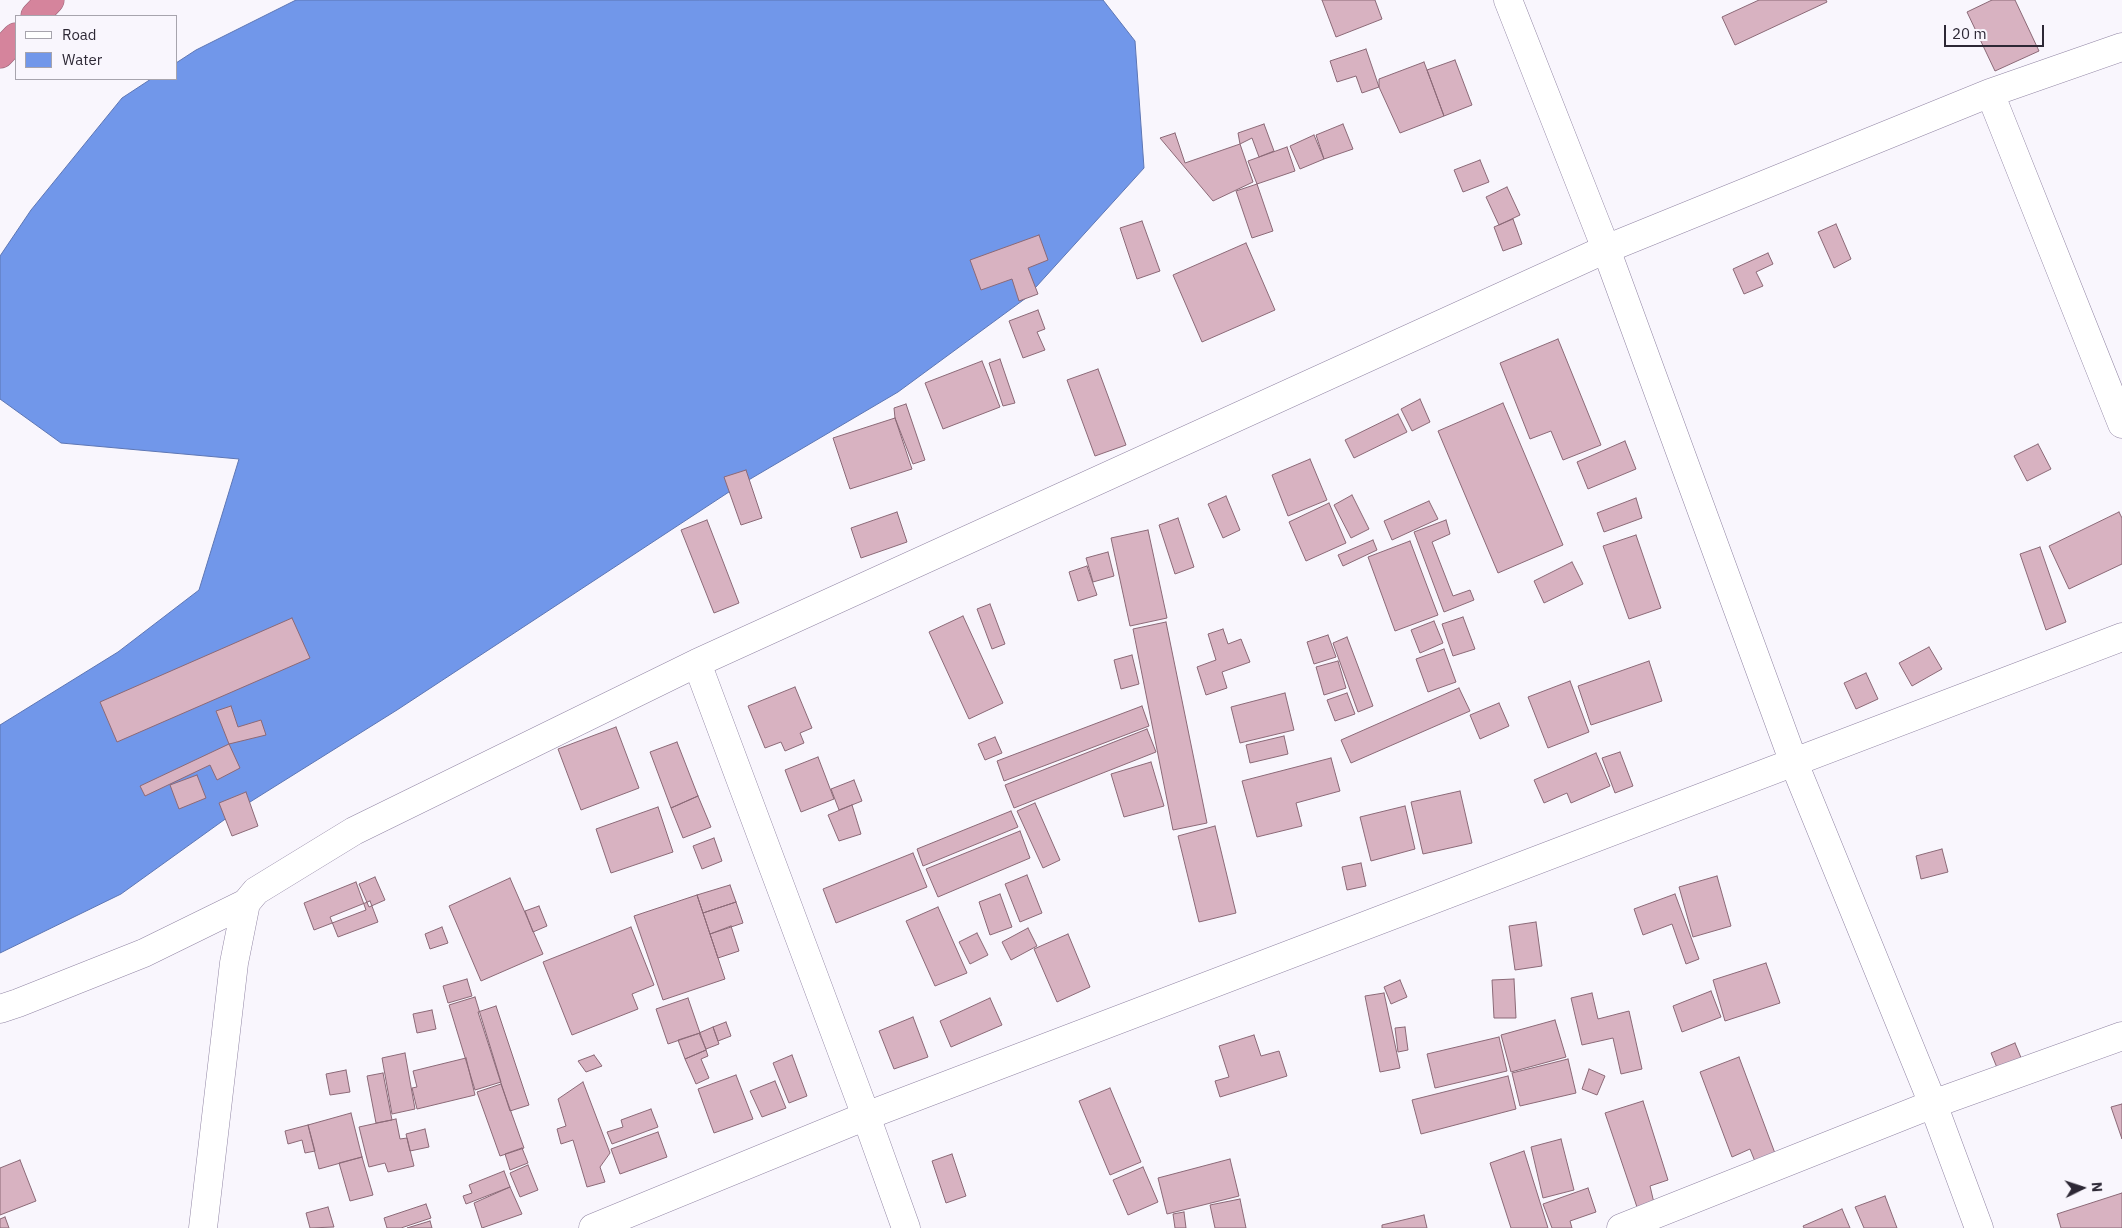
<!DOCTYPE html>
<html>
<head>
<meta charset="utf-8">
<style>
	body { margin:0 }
	#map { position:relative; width:2122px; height:1228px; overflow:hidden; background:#f9f6fd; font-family:"IBM Plex Sans",sans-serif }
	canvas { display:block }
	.legend { position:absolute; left:15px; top:15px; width:162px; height:65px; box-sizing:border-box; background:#f9f6fd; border:1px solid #a7a4ad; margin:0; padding:6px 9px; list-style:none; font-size:15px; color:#2d2835 }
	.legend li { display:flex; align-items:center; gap:10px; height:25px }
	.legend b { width:25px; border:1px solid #a7a4ad }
	.north { position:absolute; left:2057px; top:1163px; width:50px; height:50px; -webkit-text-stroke:4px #f9f6fd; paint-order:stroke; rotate:86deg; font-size:14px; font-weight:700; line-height:20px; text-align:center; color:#2d2835 }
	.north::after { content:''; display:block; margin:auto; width:18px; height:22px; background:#2d2835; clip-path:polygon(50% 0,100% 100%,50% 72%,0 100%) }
	.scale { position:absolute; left:1944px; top:25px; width:100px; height:22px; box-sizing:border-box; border:2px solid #2d2835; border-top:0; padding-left:6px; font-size:15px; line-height:18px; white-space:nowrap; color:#2d2835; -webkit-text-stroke:4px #f9f6fd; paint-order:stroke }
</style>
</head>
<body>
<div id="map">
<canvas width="2122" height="1228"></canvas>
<ul class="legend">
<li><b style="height:6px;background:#fff"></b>Road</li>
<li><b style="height:14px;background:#7197ea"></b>Water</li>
</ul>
<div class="north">N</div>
<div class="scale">20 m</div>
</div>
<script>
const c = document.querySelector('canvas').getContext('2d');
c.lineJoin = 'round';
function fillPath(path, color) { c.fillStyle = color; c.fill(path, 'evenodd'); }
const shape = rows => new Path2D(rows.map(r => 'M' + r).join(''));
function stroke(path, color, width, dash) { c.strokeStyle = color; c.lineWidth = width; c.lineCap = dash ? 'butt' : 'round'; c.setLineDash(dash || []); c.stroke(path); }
const water = shape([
	[296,0,1103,0,1135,41,1144,168,1026,298,898,392,735,488,397,710,242,807,121,894,0,953,0,725,118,652,199,590,239,459,61,443,0,399,0,256,31,210,122,98,151,79,176,79,176,63,196,50,296,0]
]);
const building = shape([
	[1322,0,1375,0,1382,19,1336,37,1322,0],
	[1759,0,1826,0,1827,2,1735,45,1722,17,1759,0],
	[1992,0,2015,0,2039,51,1995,71,1967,12,1992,0],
	[1366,49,1379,87,1362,93,1356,76,1337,82,1330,61,1366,49],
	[1455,60,1472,105,1444,116,1427,70,1455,60],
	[1424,62,1444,116,1400,133,1379,87,1379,79,1424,62],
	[1264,124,1274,151,1259,157,1252,138,1240,144,1238,133,1264,124],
	[1343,124,1353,149,1324,159,1316,135,1343,124],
	[1175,133,1185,163,1240,144,1253,182,1213,201,1160,138,1175,133],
	[1314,135,1324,159,1300,169,1290,146,1314,135],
	[1287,147,1295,171,1257,184,1248,161,1287,147],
	[1480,160,1489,182,1463,192,1454,170,1480,160],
	[1257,184,1273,231,1252,238,1236,191,1257,184],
	[1507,187,1520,215,1499,225,1486,197,1507,187],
	[1513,219,1522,244,1503,251,1494,227,1513,219],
	[1142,221,1160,271,1137,279,1120,228,1142,221],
	[1836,224,1851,259,1834,268,1818,232,1836,224],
	[1039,235,1048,260,1028,268,1038,294,1019,301,1012,279,981,290,970,260,1039,235],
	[1246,243,1275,310,1202,342,1173,275,1246,243],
	[1768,253,1773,264,1756,272,1763,286,1744,294,1733,269,1768,253],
	[1038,310,1045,329,1037,332,1045,350,1023,358,1009,321,1038,310],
	[1558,339,1601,445,1563,460,1551,431,1530,439,1500,363,1558,339],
	[1000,359,1015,403,1003,406,989,363,1000,359],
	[982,361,1000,407,943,429,925,383,982,361],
	[1098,369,1126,445,1095,456,1067,380,1098,369],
	[1420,399,1430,422,1412,431,1401,409,1420,399],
	[1503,403,1563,545,1498,573,1438,431,1503,403],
	[906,404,925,460,913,464,895,418,894,408,906,404],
	[1398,414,1407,432,1354,458,1345,440,1398,414],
	[895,418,912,469,850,489,833,438,895,418],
	[1625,441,1636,469,1588,489,1577,462,1625,441],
	[2038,444,2051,469,2027,481,2014,456,2038,444],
	[1310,459,1327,500,1288,516,1272,475,1310,459],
	[746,470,762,518,741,525,724,477,746,470],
	[1352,495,1369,529,1351,538,1334,505,1352,495],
	[1226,496,1240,530,1223,538,1208,504,1226,496],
	[1636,498,1642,518,1604,532,1597,513,1636,498],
	[1429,501,1438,519,1392,540,1384,521,1429,501],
	[1329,503,1346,543,1306,561,1289,522,1329,503],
	[897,512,907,542,861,558,851,528,897,512],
	[2119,512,2122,518,2122,564,2069,589,2049,546,2119,512],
	[1178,518,1194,567,1175,574,1159,525,1178,518],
	[707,520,739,603,714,613,681,530,707,520],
	[1446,520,1450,534,1432,542,1453,596,1470,590,1474,600,1444,612,1414,532,1446,520],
	[1148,530,1167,618,1130,626,1111,538,1148,530],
	[1636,535,1661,608,1629,619,1603,546,1636,535],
	[1373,540,1377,550,1343,566,1338,555,1373,540],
	[1410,541,1438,615,1395,631,1368,557,1410,541],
	[2040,547,2066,622,2046,630,2020,554,2040,547],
	[1108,552,1114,576,1093,582,1086,558,1108,552],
	[1572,562,1583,584,1544,603,1534,581,1572,562],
	[1087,566,1097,595,1078,601,1069,572,1087,566],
	[990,604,1005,644,992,649,977,609,990,604],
	[963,616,1003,703,969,719,929,632,963,616],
	[1463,617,1475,649,1453,656,1442,624,1463,617],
	[292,618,310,658,117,742,100,702,292,618],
	[1434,621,1443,643,1420,653,1411,630,1434,621],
	[1166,622,1207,823,1173,830,1133,629,1166,622],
	[1223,629,1228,644,1241,639,1250,662,1222,672,1227,688,1206,695,1197,667,1216,660,1208,634,1223,629],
	[1328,635,1336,657,1314,664,1307,642,1328,635],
	[1347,637,1373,706,1358,712,1333,643,1347,637],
	[1929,647,1942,669,1912,686,1899,663,1929,647],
	[1444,649,1456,682,1428,692,1416,659,1444,649],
	[1132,655,1139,684,1121,689,1114,660,1132,655],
	[1338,661,1346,688,1324,695,1316,667,1338,661],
	[1649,661,1662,701,1591,725,1578,686,1649,661],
	[1866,673,1878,699,1856,709,1844,683,1866,673],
	[1570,681,1589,732,1548,748,1528,697,1570,681],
	[795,687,812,728,800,733,804,743,785,751,781,742,765,748,748,706,795,687],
	[1459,688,1470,711,1351,763,1341,740,1459,688],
	[1285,693,1294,730,1240,743,1231,707,1285,693],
	[1347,693,1355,714,1335,721,1327,700,1347,693],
	[1499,703,1509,726,1480,739,1470,715,1499,703],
	[231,706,238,727,261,720,266,735,229,744,216,711,231,706],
	[1142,706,1149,726,1004,781,997,761,1142,706],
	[616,727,639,788,581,810,558,749,616,727],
	[1147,729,1156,752,1014,808,1005,785,1147,729],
	[1284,736,1288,754,1250,763,1246,745,1284,736],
	[995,737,1002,753,985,760,978,744,995,737],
	[677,742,698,796,671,808,650,752,677,742],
	[229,744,240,768,217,780,210,765,145,796,140,786,229,744],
	[1620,752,1633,786,1615,793,1602,758,1620,752],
	[1596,753,1610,786,1571,803,1567,793,1544,803,1534,780,1596,753],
	[818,757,834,799,801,812,785,770,818,757],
	[1331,758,1340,791,1296,803,1302,826,1257,837,1242,781,1331,758],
	[1151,762,1164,806,1124,817,1111,774,1151,762],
	[197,775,206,798,179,809,170,785,197,775],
	[854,780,862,801,839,810,831,789,854,780],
	[1460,791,1472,843,1423,854,1411,802,1460,791],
	[246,792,258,826,232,836,219,803,246,792],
	[698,796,711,827,683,838,671,808,698,796],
	[1035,803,1060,860,1043,868,1017,811,1035,803],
	[852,805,861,834,839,841,828,815,852,805],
	[1405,806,1415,849,1371,861,1360,817,1405,806],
	[658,807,673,852,611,873,596,829,658,807],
	[1011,811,1018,827,923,866,917,849,1011,811],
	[1215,826,1236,913,1199,922,1178,836,1215,826],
	[1020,831,1030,858,938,897,926,869,1020,831],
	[714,838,722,861,702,869,693,846,714,838],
	[1942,849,1948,872,1921,879,1916,856,1942,849],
	[913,853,927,887,836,923,823,889,913,853],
	[1361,863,1366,886,1347,890,1342,867,1361,863],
	[1027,875,1042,913,1020,922,1005,884,1027,875],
	[1717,876,1731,926,1693,937,1679,887,1717,876],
	[375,877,385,900,369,907,359,884,375,877],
	[510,878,543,954,481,981,449,906,510,878],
	[356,882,366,910,314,930,304,903,356,882],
	[730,885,736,902,703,913,697,895,730,885],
	[1000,894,1012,927,990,935,979,902,1000,894],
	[1675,894,1699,959,1686,964,1672,924,1643,935,1634,909,1675,894],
	[697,895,725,979,663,1000,634,916,697,895],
	[370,901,378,922,338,937,330,917,370,901],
	[736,902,743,923,710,934,703,913,736,902],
	[539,906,547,926,533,932,525,911,539,906],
	[938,907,967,973,935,986,906,921,938,907],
	[1536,922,1542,966,1515,970,1509,926,1536,922],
	[731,926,739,951,718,958,710,934,731,926],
	[442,927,448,943,430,949,425,934,442,927],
	[631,927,654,985,632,994,638,1009,572,1035,543,962,631,927],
	[1028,928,1037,946,1011,960,1002,942,1028,928],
	[977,933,988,955,970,964,959,942,977,933],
	[1068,934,1090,987,1057,1002,1034,949,1068,934],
	[1766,963,1780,1003,1725,1021,1713,980,1766,963],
	[467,979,472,996,448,1003,443,986,467,979],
	[1514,979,1516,1018,1494,1018,1492,980,1514,979],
	[1400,980,1407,997,1391,1004,1384,987,1400,980],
	[1711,991,1721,1017,1682,1032,1673,1006,1711,991],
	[1384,993,1400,1068,1380,1072,1365,996,1384,993],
	[1592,993,1598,1019,1629,1011,1642,1069,1621,1074,1613,1038,1582,1045,1571,998,1592,993],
	[475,997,501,1082,475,1090,449,1005,475,997],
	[688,998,700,1033,668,1044,656,1009,688,998],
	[990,998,1002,1025,951,1047,940,1021,990,998],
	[496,1006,529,1105,510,1111,478,1012,496,1006],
	[432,1010,436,1029,417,1033,413,1014,432,1010],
	[913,1017,928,1057,894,1069,879,1031,913,1017],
	[1555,1020,1566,1057,1511,1072,1501,1035,1555,1020],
	[726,1022,731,1036,718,1041,713,1027,726,1022],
	[713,1027,719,1044,706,1049,699,1033,713,1027],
	[1405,1027,1408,1050,1398,1052,1395,1028,1405,1027],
	[700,1033,706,1050,685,1059,678,1040,700,1033],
	[1254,1035,1261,1056,1279,1051,1287,1076,1220,1097,1215,1081,1229,1077,1219,1046,1254,1035],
	[1499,1037,1507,1071,1435,1088,1427,1054,1499,1037],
	[2015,1043,2024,1065,2000,1075,1991,1053,2015,1043],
	[706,1050,708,1056,701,1059,709,1078,696,1084,685,1059,706,1050],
	[405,1053,415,1109,392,1114,382,1058,405,1053],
	[594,1055,602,1066,586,1072,578,1061,594,1055],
	[792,1055,807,1096,789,1103,773,1063,792,1055],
	[1739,1057,1776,1156,1756,1164,1750,1149,1732,1157,1700,1072,1739,1057],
	[466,1058,475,1095,417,1109,412,1088,417,1087,413,1071,466,1058],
	[1568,1059,1576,1093,1520,1106,1512,1073,1568,1059],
	[1589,1069,1605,1076,1597,1095,1582,1089,1589,1069],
	[346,1070,350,1092,330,1095,326,1074,346,1070],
	[383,1073,392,1120,376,1123,367,1076,383,1073],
	[736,1075,753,1119,714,1133,698,1089,736,1075],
	[1508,1076,1516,1109,1421,1134,1412,1100,1508,1076],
	[775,1081,786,1108,762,1117,750,1091,775,1081],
	[583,1082,610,1153,600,1167,605,1182,587,1187,573,1140,561,1144,557,1129,566,1126,558,1099,583,1082],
	[501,1084,524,1148,500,1156,477,1092,501,1084],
	[1110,1088,1141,1162,1110,1175,1079,1101,1110,1088],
	[1643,1101,1668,1180,1650,1186,1654,1203,1638,1210,1605,1113,1643,1101],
	[2122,1104,2122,1139,2111,1107,2122,1104],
	[651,1109,658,1127,612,1144,607,1132,623,1127,621,1120,651,1109],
	[351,1113,362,1157,319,1169,308,1125,351,1113],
	[396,1119,400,1139,407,1138,414,1166,388,1172,385,1163,369,1167,359,1127,396,1119],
	[308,1125,315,1151,305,1153,302,1140,288,1144,285,1131,308,1125],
	[425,1129,429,1147,410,1151,406,1134,425,1129],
	[658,1132,667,1157,620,1174,611,1149,658,1132],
	[1561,1139,1574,1190,1543,1198,1531,1147,1561,1139],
	[522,1148,528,1163,510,1170,505,1154,522,1148],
	[1524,1151,1548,1228,1511,1228,1490,1163,1524,1151],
	[952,1154,966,1196,946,1203,932,1161,952,1154],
	[362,1157,373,1195,350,1201,339,1163,362,1157],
	[1230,1159,1239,1196,1167,1214,1158,1178,1230,1159],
	[20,1160,36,1201,0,1215,0,1168,20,1160],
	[528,1165,538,1190,520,1197,510,1173,528,1165],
	[1143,1167,1158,1202,1128,1215,1113,1180,1143,1167],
	[504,1171,510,1187,466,1204,463,1196,472,1193,469,1185,504,1171],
	[510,1187,522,1214,482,1228,474,1203,510,1187],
	[1588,1188,1596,1212,1570,1221,1572,1228,1552,1228,1543,1204,1588,1188],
	[2122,1193,2122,1228,2061,1228,2057,1214,2122,1193],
	[1885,1196,1897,1228,1864,1228,1855,1207,1885,1196],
	[1240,1199,1246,1228,1215,1228,1210,1205,1240,1199],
	[426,1204,431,1218,401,1228,387,1228,384,1218,426,1204],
	[328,1207,334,1227,310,1228,306,1213,328,1207],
	[1842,1209,1850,1228,1804,1228,1803,1226,1842,1209],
	[1184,1212,1186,1228,1175,1228,1173,1214,1184,1212],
	[1424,1215,1427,1228,1382,1228,1382,1225,1424,1215],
	[5,1217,9,1228,0,1228,0,1219,5,1217],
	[430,1221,432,1228,407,1228,430,1221]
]);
const minor = shape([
	[1508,0,1606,249,1794,763,1933,1104,1979,1228],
	[1990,93,2122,424],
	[697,663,866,1116,906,1228],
	[0,1009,18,1003,144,953,246,903],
	[203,1228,234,963,246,903,256,891,354,831,697,663,1606,249,1990,93,2122,47],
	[593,1228,866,1116,2122,637],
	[1621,1228,1933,1104,2122,1036]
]);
const highway = shape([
	[35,16,50,0],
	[0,54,16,37]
]);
fillPath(water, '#7197ea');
stroke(water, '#5d76b4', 1);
fillPath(building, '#d8b2c1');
stroke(building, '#8b6977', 1);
stroke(minor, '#9185a4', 29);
stroke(highway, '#9a6478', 29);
stroke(minor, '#fff', 28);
stroke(highway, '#d5849c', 28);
</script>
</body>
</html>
